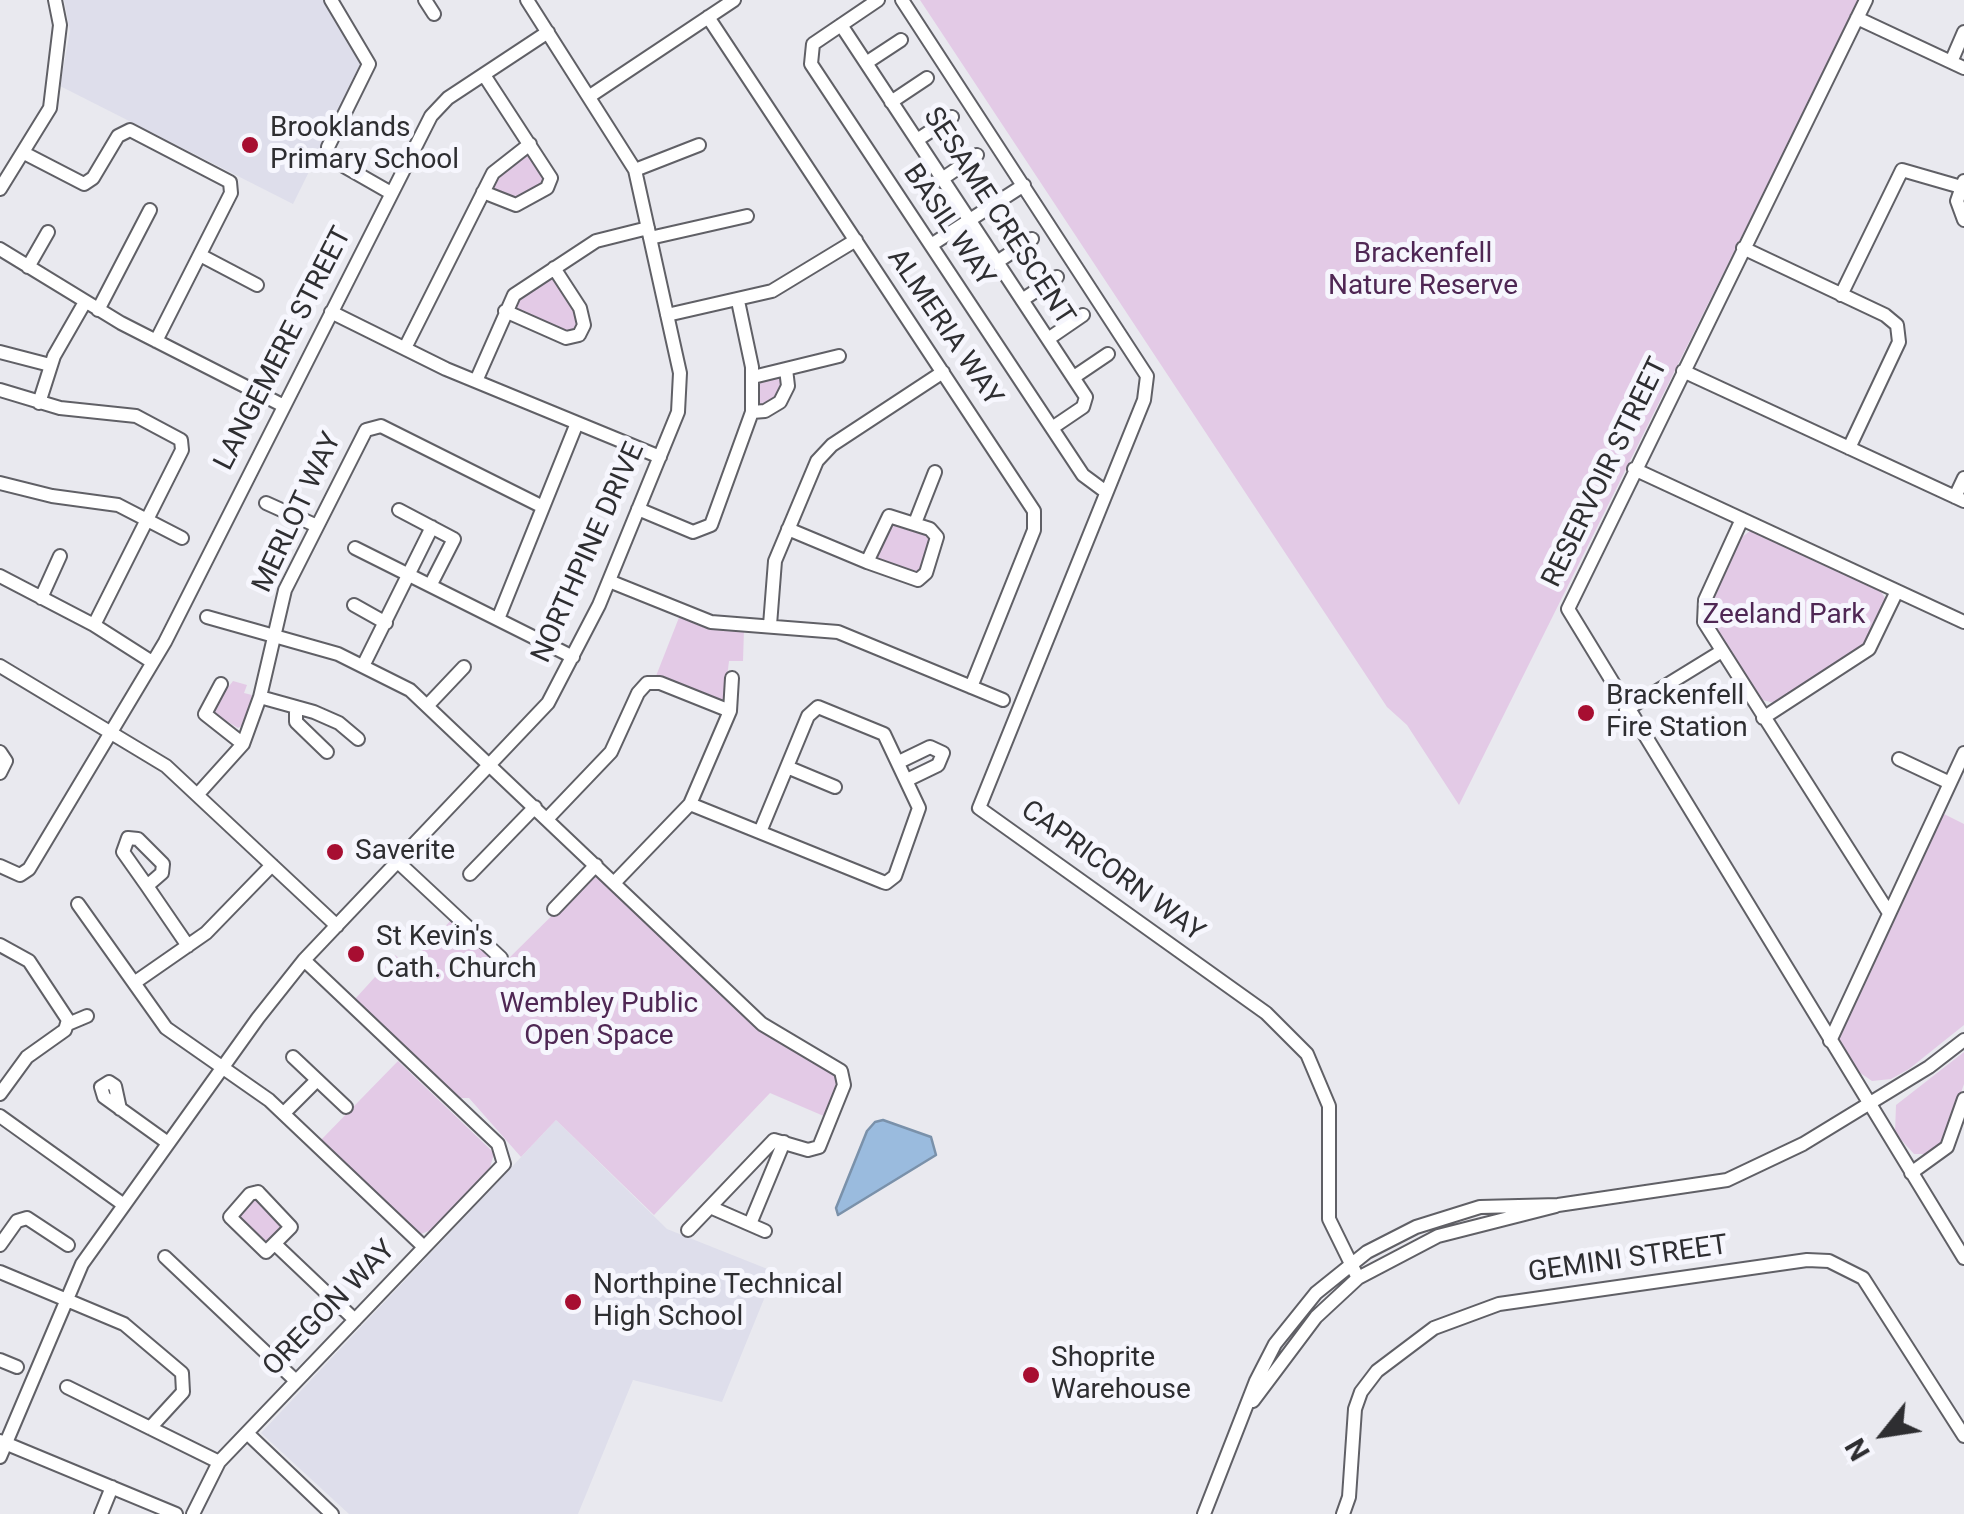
<!DOCTYPE html>
<html>
<head>
<meta charset="utf-8">
<style>
	body { margin:0 }
	#map { position:relative; width:1964px; height:1514px; overflow:hidden; background:#e9e9ef; font-family:Roboto,sans-serif }
	canvas { display:block }
	.north { position:absolute; left:1834px; top:1384px; width:100px; height:100px; -webkit-text-stroke:8px #f6f6fd; paint-order:stroke; rotate:240deg; font-size:28px; font-weight:700; line-height:40px; text-align:center; color:#2e2e31 }
	.north::after { content:''; display:block; margin:auto; width:35px; height:45px; background:#2e2e31; clip-path:polygon(50% 0,100% 100%,50% 72%,0 100%) }
</style>
</head>
<body>
<div id="map">
<canvas width="1964" height="1514"></canvas>
<div class="north">N</div>
</div>
<script>
const c = document.querySelector('canvas').getContext('2d');
c.lineJoin = 'round';
function fillPath(path, color) { c.fillStyle = color; c.fill(path, 'evenodd'); }
const shape = rows => new Path2D(rows.map(r => 'M' + r).join(''));
function stroke(path, color, width, dash) { c.strokeStyle = color; c.lineWidth = width; c.lineCap = dash ? 'butt' : 'round'; c.setLineDash(dash || []); c.stroke(path); }
function write(font, color, halo, rows, align = 'center') {
  c.font = font + ' Roboto,sans-serif'; c.lineWidth = 10; c.setLineDash([]); c.textBaseline = 'middle'; c.strokeStyle = halo; c.fillStyle = color; for (const [text, x, y, turn = 0] of rows) {
    c.save(); c.translate(x, y); c.rotate((+turn || 0) * Math.PI / 180); c.textAlign = isNaN(turn) ? turn : align; if (halo) c.strokeText(text, 0, 0); c.fillText(text, 0, 0); c.restore();
  }
}
const built = shape([
	[64,0,323,0,360,56,360,69,293,204,60,86,70,31],
	[556,1120,667,1229,775,1272,722,1402,633,1380,578,1514,349,1514,261,1433]
]);
const green = shape([
	[920,0,1859,0,1459,805,1407,725,1387,707],
	[523,154,530,154,547,181,520,200,493,190,495,178],
	[551,277,575,307,579,328,569,334,519,315,513,306,514,301],
	[778,376,783,384,778,398,760,404,758,386,762,380],
	[888,522,928,533,934,545,918,576,876,559],
	[1750,531,1879,588,1886,600,1863,647,1774,703,1759,699,1710,621,1708,607,1738,540],
	[680,615,744,629,743,661,729,661,724,702,656,676],
	[233,681,247,685,244,693,252,695,245,724,238,728,210,711],
	[1942,813,1964,824,1964,1025,1909,1069,1891,1079,1872,1081,1856,1070,1838,1036],
	[593,875,599,875,759,1026,798,1054,836,1072,841,1080,826,1117,770,1093,654,1215,556,1120,521,1157,469,1098,458,1098,355,999,395,955,408,966,453,918,501,966],
	[1964,1052,1964,1084,1947,1133,1941,1146,1928,1154,1914,1154,1895,1133,1896,1105],
	[398,1061,494,1153,490,1168,431,1230,421,1234,320,1141],
	[258,1198,285,1226,266,1246,238,1223,237,1212]
]);
const water = shape([
	[883,1120,931,1137,936,1155,838,1215,836,1208,867,1131,875,1122,883,1120]
]);
const minor = shape([
	[331,0,369,64,328,147,328,157,391,193],
	[425,0,434,14],
	[878,0,813,44,811,64,1083,475,1106,492],
	[902,0,1147,376,1144,400,979,808,1266,1013,1307,1054,1329,1106,1329,1219,1358,1278],
	[1866,0,1568,609,1964,1258],
	[708,17,1034,511,1034,530,971,687],
	[1857,18,1964,68],
	[841,25,1086,397,1083,407,1052,428],
	[1951,62,1964,32],
	[866,63,901,40],
	[590,96,734,0],
	[891,102,927,78],
	[917,140,952,117],
	[24,153,84,184,93,178,118,136,130,130,230,182,231,193,156,341],
	[635,170,699,145],
	[942,179,977,155],
	[1964,181,1957,201,1964,220],
	[0,189,50,108,60,25,55,0],
	[483,192,516,205,547,188,551,178,484,75],
	[650,238,747,216],
	[931,245,1024,185],
	[1743,248,1885,315,1897,325,1899,342,1849,448],
	[0,249,121,323,284,406],
	[200,255,257,285],
	[997,262,1032,239],
	[28,267,48,232],
	[1841,295,1902,170,1961,187],
	[1022,300,1057,277],
	[98,310,150,210],
	[505,311,566,338,579,335,584,325,580,308,554,268],
	[331,312,446,369,660,457],
	[667,315,772,291,856,240],
	[1048,339,1083,315],
	[405,348,493,173,530,144],
	[0,352,50,365],
	[1683,371,1964,501],
	[753,377,839,356],
	[1074,377,1108,354],
	[476,381,514,295,596,241,648,228],
	[0,390,60,408,136,416,181,440,182,450,94,625],
	[39,403,54,356,85,302],
	[752,412,765,411,780,402,788,386,786,369],
	[1634,469,1964,622],
	[0,483,52,496,118,505,182,538],
	[1955,497,1964,478],
	[266,503,317,526],
	[638,509,693,532,711,525,752,412,752,367,738,301],
	[399,510,454,539,431,584],
	[1742,519,1705,600,1704,622,1889,913],
	[915,523,935,472],
	[788,529,867,562,889,516,930,529,937,537,926,573,918,580,867,562],
	[355,548,573,657],
	[0,576,94,625,152,662],
	[609,581,711,622,838,632,1003,700],
	[41,598,60,556],
	[354,605,386,623],
	[207,617,338,654,410,690,762,1024,841,1071,844,1085,819,1147,808,1150,774,1140,688,1230],
	[498,619,577,423],
	[770,625,775,561,817,461,832,445,943,372],
	[0,666,166,766,337,926],
	[363,666,432,527],
	[221,684,205,714,243,744],
	[260,697,314,712,339,723,358,739],
	[428,705,464,667],
	[296,707,296,722,327,752],
	[1626,710,1722,651],
	[1763,718,1869,649,1897,591],
	[0,752,6,761,0,773],
	[1899,759,1950,783],
	[899,762,930,747,943,753,938,765,907,780],
	[787,767,835,787],
	[198,794,243,744,260,697,285,590,366,430,381,426,543,507],
	[690,804,883,882,886,883,895,876,919,808,884,734,818,707,808,716,760,832],
	[547,819,611,752,638,693,647,683,660,683,730,711],
	[398,862,501,958],
	[0,866,20,875,29,869,165,642,431,116,448,98,548,32],
	[470,874,535,807],
	[614,883,690,804,730,711,732,678],
	[147,886,162,873,163,864,138,839,128,838,123,852,147,886,188,946],
	[78,904,166,1028,269,1100,424,1247],
	[554,909,596,865],
	[0,945,29,961,68,1020,65,1030,27,1057,0,1094],
	[134,983,206,933,272,865],
	[68,1024,87,1016],
	[1830,1041,1964,753],
	[293,1057,346,1107],
	[120,1109,115,1086,109,1082,101,1087,104,1097,168,1143],
	[284,1113,317,1080],
	[0,1116,124,1205],
	[1911,1173,1947,1147,1964,1099],
	[258,1192,291,1227,266,1252,230,1217,250,1194,258,1192],
	[710,1207,765,1231],
	[750,1224,784,1142],
	[0,1245,17,1221,27,1218,68,1245],
	[276,1245,355,1320],
	[165,1257,296,1381],
	[0,1272,124,1324,182,1373,183,1392,150,1428],
	[0,1360,17,1367],
	[67,1387,219,1462],
	[1253,1401,1316,1317,1358,1278,1438,1236,1556,1206],
	[247,1433,332,1514],
	[0,1441,176,1514],
	[0,1457,82,1264,258,1018,304,960,548,703,599,605,678,412,680,373,635,170,527,0],
	[101,1514,112,1487],
	[193,1514,219,1462,504,1164,498,1144,304,960],
	[1204,1514,1256,1381,1275,1344,1316,1293,1367,1252,1416,1227,1480,1207,1558,1205,1727,1180,1803,1144,1929,1067,1964,1040],
	[1343,1514,1349,1497,1355,1409,1361,1392,1377,1371,1434,1328,1499,1304,1807,1260,1829,1261,1863,1278,1964,1436]
]);
const markers = [
	[250,145,10,"#a70e31"],
	[1586,713,10,"#a70e31"],
	[335,852,10,"#a70e31"],
	[356,954,10,"#a70e31"],
	[573,1302,10,"#a70e31"],
	[1031,1375,10,"#a70e31"]
];
const poiNames = [
	["Brooklands",270,129],
	["Primary School",270,161],
	["Brackenfell",1606,697],
	["Fire Station",1606,729],
	["Saverite",355,852],
	["St Kevin's",376,938],
	["Cath. Church",376,970],
	["Northpine Technical",593,1286],
	["High School",593,1318],
	["Shoprite",1051,1359],
	["Warehouse",1051,1391]
];
const streetNames = [
	["SESAME CRESCENT",998,217,57],
	["BASIL WAY",948,226,56],
	["ALMERIA WAY",944,328,56],
	["LANGEMERE STREET",284,349,-63],
	["RESERVOIR STREET",1606,473,-64],
	["MERLOT WAY",298,513,-65],
	["NORTHPINE DRIVE",589,553,-66],
	["CAPRICORN WAY",1112,872,36],
	["GEMINI STREET",1628,1260,-8],
	["OREGON WAY",330,1309,-46]
];
const parkNames = [
	["Brackenfell",1423,255],
	["Nature Reserve",1423,287],
	["Zeeland Park",1784,616],
	["Wembley Public",599,1005],
	["Open Space",599,1037]
];
fillPath(built, '#dedeeb');
fillPath(green, '#e3cae6');
fillPath(water, '#9abbde');
stroke(water, '#7a91aa', 2.5);
stroke(minor, '#606066', 16);
stroke(minor, '#fff', 12);
for (const [x, y, r, color] of markers) { const dot = new Path2D(); dot.arc(x, y, r, 0, 2 * Math.PI); c.fillStyle = color; c.fill(dot); stroke(dot, '#f6f6fd', 4); }
write('28px', '#2e2e31', '#f6f6fd', poiNames, 'left');
write('28px', '#2e2e31', '#f6f6fd', streetNames);
write('28px', '#4f2754', '#f6f6fd', parkNames);
</script>
</body>
</html>
